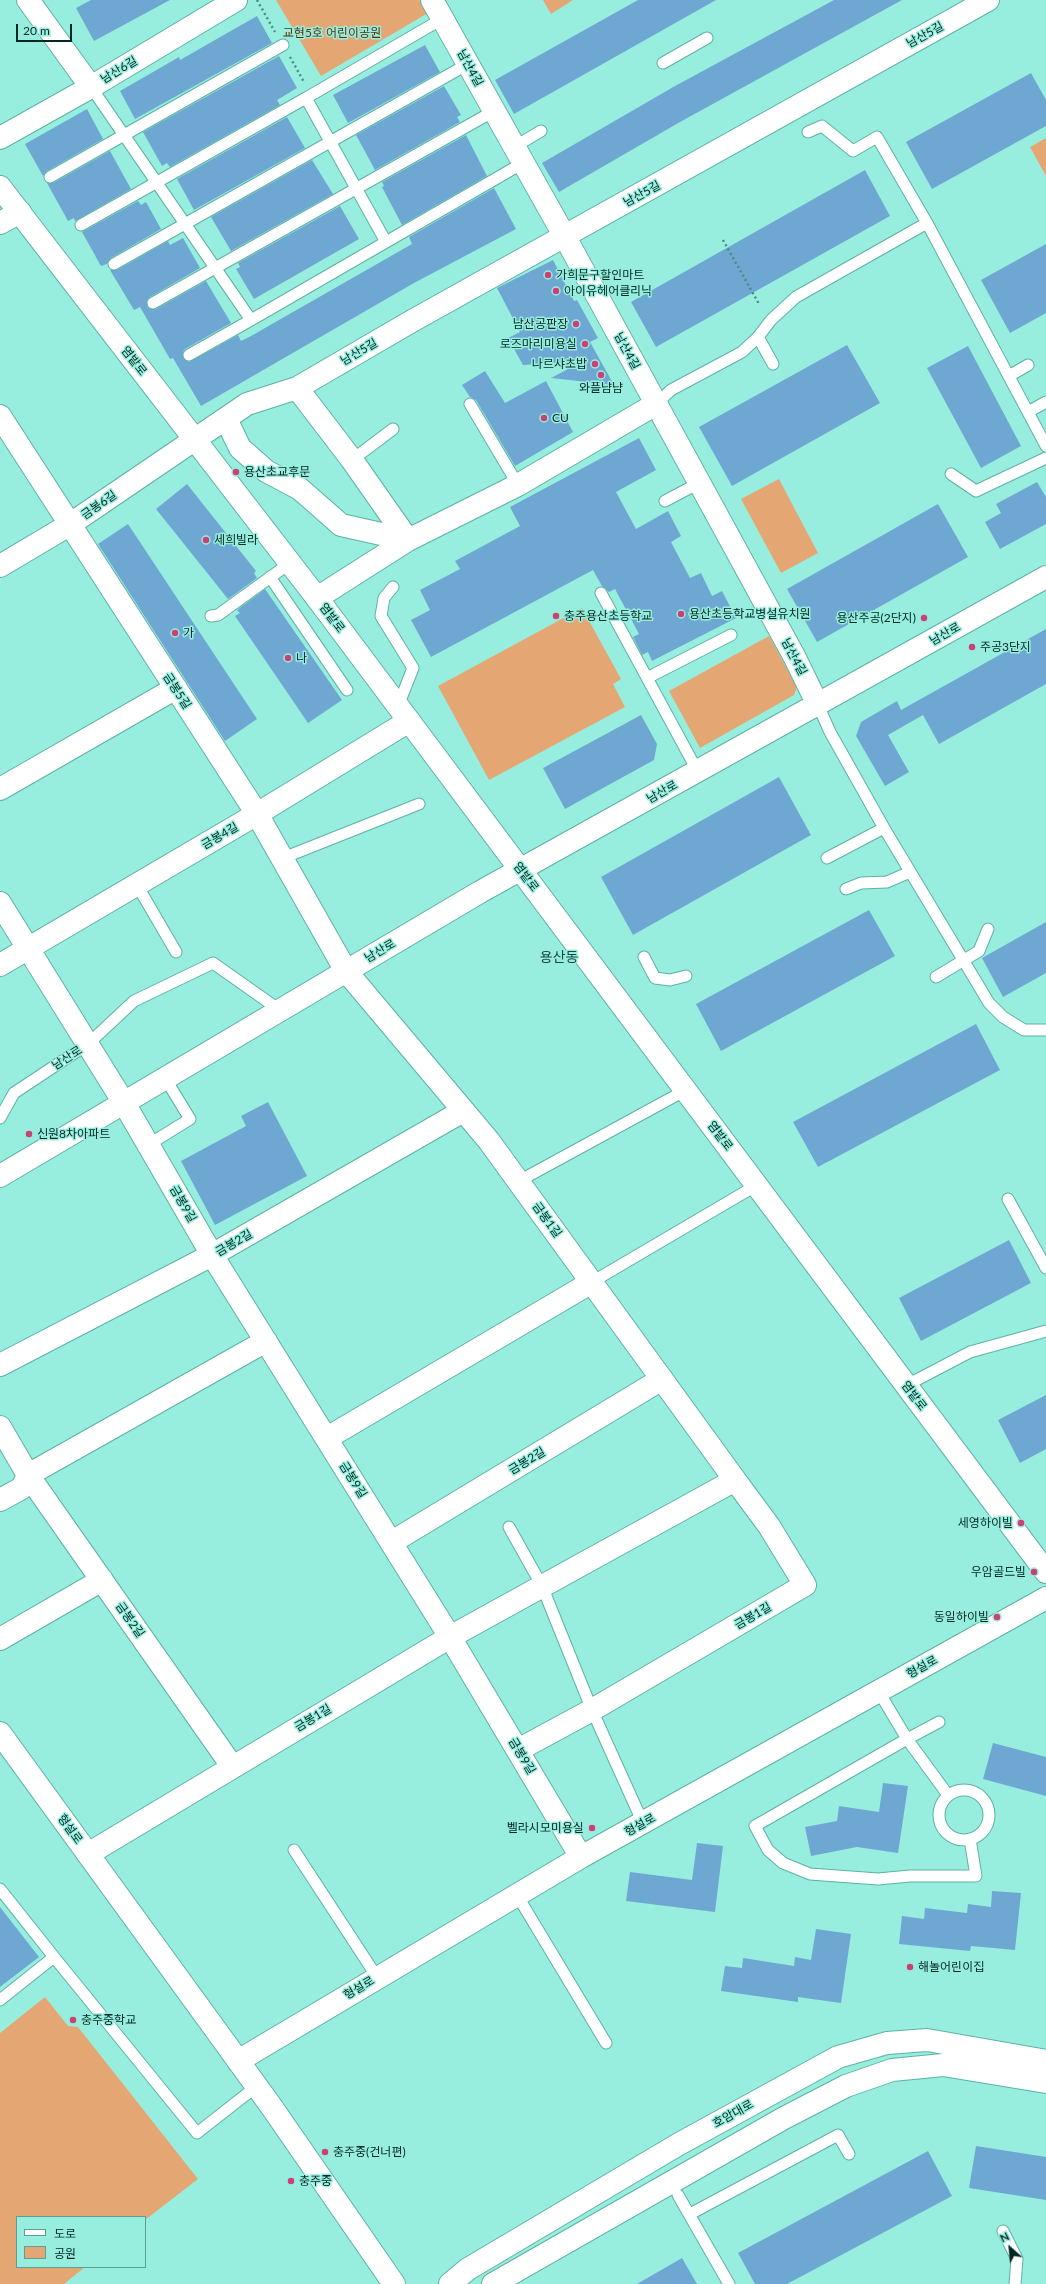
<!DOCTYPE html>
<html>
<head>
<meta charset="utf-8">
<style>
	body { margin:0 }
	#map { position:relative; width:1046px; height:2284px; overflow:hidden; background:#98eede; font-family:Lato,"Noto Sans KR",sans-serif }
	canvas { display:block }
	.legend { position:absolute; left:16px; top:2216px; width:130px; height:52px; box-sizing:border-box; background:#98eede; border:1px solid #5c9f93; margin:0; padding:5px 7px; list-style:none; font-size:12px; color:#022823 }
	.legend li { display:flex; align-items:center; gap:8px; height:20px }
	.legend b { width:20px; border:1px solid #5c9f93 }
	.north { position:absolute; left:990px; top:2228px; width:40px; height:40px; -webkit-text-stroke:3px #98eede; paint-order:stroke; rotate:333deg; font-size:11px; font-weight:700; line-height:16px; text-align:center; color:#022823 }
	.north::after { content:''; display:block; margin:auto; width:14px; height:18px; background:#022823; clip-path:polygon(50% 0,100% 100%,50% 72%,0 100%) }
	.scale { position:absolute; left:16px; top:24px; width:56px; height:18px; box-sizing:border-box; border:2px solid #022823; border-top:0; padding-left:5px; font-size:12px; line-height:14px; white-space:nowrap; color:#022823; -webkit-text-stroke:3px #98eede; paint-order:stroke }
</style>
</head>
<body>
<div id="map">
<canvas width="1046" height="2284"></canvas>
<ul class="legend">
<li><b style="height:5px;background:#fff"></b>도로</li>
<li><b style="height:11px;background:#e4a773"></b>공원</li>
</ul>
<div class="north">N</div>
<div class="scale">20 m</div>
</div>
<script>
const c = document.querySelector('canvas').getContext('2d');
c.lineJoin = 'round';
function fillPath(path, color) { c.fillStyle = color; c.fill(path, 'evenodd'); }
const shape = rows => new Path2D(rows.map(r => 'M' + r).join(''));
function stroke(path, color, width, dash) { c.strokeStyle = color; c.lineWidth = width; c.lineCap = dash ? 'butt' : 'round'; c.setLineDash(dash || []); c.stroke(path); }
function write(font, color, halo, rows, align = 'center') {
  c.font = font + ' Lato,"Noto Sans KR",sans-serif'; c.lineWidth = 3; c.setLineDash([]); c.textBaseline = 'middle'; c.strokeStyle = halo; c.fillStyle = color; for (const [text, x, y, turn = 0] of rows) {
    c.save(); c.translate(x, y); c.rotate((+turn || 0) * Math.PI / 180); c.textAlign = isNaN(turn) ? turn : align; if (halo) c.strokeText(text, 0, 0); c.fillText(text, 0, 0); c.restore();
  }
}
const green = shape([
	[276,0,420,0,428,13,321,76],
	[543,0,573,0,551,14],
	[1046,138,1046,176,1030,147],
	[779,479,818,553,781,573,741,499],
	[582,608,621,679,613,684,625,707,489,780,438,686],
	[769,636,797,687,794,695,700,748,669,691],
	[45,1997,68,2026,78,2027,198,2179,145,2220,145,2217,17,2217,17,2267,85,2267,64,2284,0,2284,0,2033]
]);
const building = shape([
	[91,0,170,0,94,41,76,8],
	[638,0,716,0,514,114,495,80],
	[834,0,902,0,680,122,559,192,542,163,675,86],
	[257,16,272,43,135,119,120,91,179,57,180,60],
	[425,45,440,72,348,123,333,95],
	[279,56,297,88,277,100,280,105,170,167,167,163,162,166,143,132],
	[1031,73,1046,100,1046,126,932,189,906,142],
	[444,86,461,115,457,117,460,122,375,170,356,135],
	[87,109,103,139,47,171,43,176,25,144],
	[287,117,305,148,194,210,177,179],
	[466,135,487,176,402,225,382,187,384,186,382,182],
	[110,151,131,189,75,221,74,218,68,221,47,183,53,183],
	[312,160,333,194,231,251,211,217],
	[865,170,890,216,656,347,631,302],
	[494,188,516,229,414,283,201,406,173,358,170,359,140,307,134,310,110,270,117,270,168,241,170,245,183,238,200,268,150,297,147,300,147,306,150,309,156,309,206,281,231,323,185,349,183,352,183,358,189,362,238,335,241,341,251,336,412,244,409,237],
	[138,201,141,205,146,202,161,229,111,258,107,264,101,266,82,232],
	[340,206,359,239,254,299,236,269,240,267,238,263],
	[1046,244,1046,313,1010,333,981,280],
	[553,260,574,301,577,300,598,338,590,342,614,385,551,378,583,361,523,365,508,338,520,332,497,288],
	[847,345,880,403,732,486,699,427],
	[968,346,1021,446,981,468,927,368],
	[485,371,505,403,546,381,573,432,515,466,476,400,470,397,462,385],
	[639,438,656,470,616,492,636,529,668,511,681,536,671,542,690,578,701,573,712,596,722,591,736,618,652,661,648,652,642,655,633,637,639,634,615,589,609,592,602,586,593,570,431,657,411,620,430,610,420,590,460,569,455,561,520,526,510,507],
	[1037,482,1046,497,1046,524,1000,549,985,522,1001,513,996,504],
	[187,484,256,571,254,573,257,578,228,599,156,509],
	[938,504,968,557,817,642,787,589],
	[128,524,257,719,225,741,98,544],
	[265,589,342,700,308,723,235,616,240,613,237,610],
	[1046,629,1046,684,939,744,923,715,888,735,909,772,885,786,856,736,861,722,897,701,901,710],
	[641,715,657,744,654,760,565,809,543,768],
	[779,777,811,835,633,935,601,877],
	[869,910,895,956,721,1051,696,1004],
	[1046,922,1046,973,1003,997,982,958],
	[976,1024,1000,1070,818,1167,793,1122],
	[268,1102,307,1176,215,1225,181,1161,246,1126,241,1116],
	[1009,1240,1031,1283,921,1341,899,1298],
	[1046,1395,1046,1449,1020,1463,998,1420],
	[993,1743,1046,1757,1046,1796,983,1779],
	[883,1783,908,1786,898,1853,857,1847,811,1856,805,1827,837,1821,839,1806,879,1812],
	[697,1843,723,1846,715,1912,626,1901,630,1872,692,1880],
	[992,1891,1021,1893,1015,1950,971,1946,970,1951,899,1944,902,1916,924,1919,925,1908,967,1913,968,1904,991,1907],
	[0,1907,39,1957,0,1987],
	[816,1929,851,1934,841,2003,798,1997,798,2002,721,1991,725,1966,742,1968,743,1958,794,1966,795,1957,811,1960],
	[976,2146,1046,2157,1046,2200,969,2188],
	[928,2151,952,2196,787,2284,755,2284,738,2253],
	[682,2258,697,2284,637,2284]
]);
const path = shape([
	[257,0,275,32],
	[290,57,304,82],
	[723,240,759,304]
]);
const service = shape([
	[663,63,707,38],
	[91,87,251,320,386,242,306,98,442,19],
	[808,132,822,126,853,151,877,137,927,223,1046,446],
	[514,147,541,131],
	[50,177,283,45],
	[81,225,306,98],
	[386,242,523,163],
	[114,264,468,64],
	[153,303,494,111],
	[758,337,773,364],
	[189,355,251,320],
	[1009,376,1028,365],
	[470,404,518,485],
	[656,404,671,390,742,352,758,337,771,320,796,297,927,223],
	[1028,412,1046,402],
	[352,460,393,429],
	[951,474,976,491,1046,458],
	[665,501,699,483],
	[270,577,347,690],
	[393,587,384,598,381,616,413,668,398,706],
	[601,593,698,772],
	[211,616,218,615,290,563],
	[647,678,731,635],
	[818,705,830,732,884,828,989,1003,1003,1017,1024,1030,1046,1030],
	[283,858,419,804],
	[827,858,884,828],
	[137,885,176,952],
	[846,889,861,883,887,882,910,872],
	[644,957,655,978,670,980,686,976],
	[936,977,979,951,988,929],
	[0,1118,14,1093,88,1044,134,1001,213,963,281,1011],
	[148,1145,190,1119,165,1078],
	[519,1181,686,1090],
	[1008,1199,1046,1268],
	[592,1282,757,1185],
	[907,1385,970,1352,1046,1331],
	[509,1527,542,1586,592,1710,643,1823],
	[879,1692,907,1739,755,1826,768,1850,783,1863,810,1874,878,1879,910,1876,976,1876,970,1839],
	[939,1722,907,1739,948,1795],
	'939 1815a25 25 0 1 1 50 0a25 25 0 1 1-50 0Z',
	[294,1850,377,1977],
	[0,1889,54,1957],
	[517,1895,606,2043],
	[0,2000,54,1957,197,2133,257,2086],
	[678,2195,729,2284],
	[690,2214,838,2135,849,2154],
	[1003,2231,1017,2259,1015,2284]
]);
const minor = shape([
	[28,0,91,87],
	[432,0,565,237,794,656,818,705],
	[0,138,91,87,236,0],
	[0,223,20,212],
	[297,388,352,460,408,540],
	[0,416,257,814,346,971,489,1141,735,1480,450,1637,88,1854],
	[226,419,240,448,266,471,300,489,341,525,408,540],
	[0,566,69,525,247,404,297,388,412,321,988,0],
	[317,598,408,540,518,485,656,404],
	[0,789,176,688],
	[0,903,124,1103,212,1255,450,1637,581,1857],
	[0,965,257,814,409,721],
	[0,1365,212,1255,463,1111],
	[0,1427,28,1475,232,1766],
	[327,1438,592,1282],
	[0,1500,22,1488,28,1475,266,1341],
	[392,1542,662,1379],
	[0,1639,102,1580],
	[518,1750,592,1710,805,1585,769,1526,735,1480],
	[238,2061,581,1857,1046,1598]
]);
const tertiary = shape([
	[0,187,317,598,1046,1572],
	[0,1176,480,892,1046,577],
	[0,1733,271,2106,394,2284],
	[450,2284,468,2269,679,2144,838,2057,887,2043,927,2040,1046,2061],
	[493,2284,784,2118,846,2086,892,2070,943,2065,1046,2082]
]);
const markers = [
	[548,275,4,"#cc4175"],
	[556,291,4,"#cc4175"],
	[576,324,4,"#cc4175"],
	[585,344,4,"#cc4175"],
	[595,364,4,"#cc4175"],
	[601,375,4,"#cc4175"],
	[544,418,4,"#cc4175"],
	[236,472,4,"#cc4175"],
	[206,540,4,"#cc4175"],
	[681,614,4,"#cc4175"],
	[556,616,4,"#cc4175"],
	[924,618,4,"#cc4175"],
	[175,633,4,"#cc4175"],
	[972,647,4,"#cc4175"],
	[288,658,4,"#cc4175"],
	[29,1134,4,"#cc4175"],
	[1021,1523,4,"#cc4175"],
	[1034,1572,4,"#cc4175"],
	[997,1617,4,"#cc4175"],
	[592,1828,4,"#cc4175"],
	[910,1967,4,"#cc4175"],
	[73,2020,4,"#cc4175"],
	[325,2152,4,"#cc4175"],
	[291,2181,4,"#cc4175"]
];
const parkNames = [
	["교현5호 어린이공원",332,33]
];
const streetNames = [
	["남산5길",925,35,-29],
	["남산4길",470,68,61],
	["남산6길",119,70,-31],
	["남산5길",642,194,-29],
	["남산4길",627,351,61],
	["남산5길",359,352,-30],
	["염밭로",134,361,52],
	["금봉6길",99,505,-35],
	["염밭로",332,618,53],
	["남산로",945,634,-29],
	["남산4길",794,657,62],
	["금봉5길",177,691,57],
	["남산로",662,792,-29],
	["금봉4길",220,836,-30],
	["염밭로",526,877,53],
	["남산로",380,951,-30],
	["남산로",67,1058,-33],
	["염밭로",720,1136,53],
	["금봉9길",183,1204,60],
	["금봉1길",547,1220,54],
	["금봉2길",234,1243,-30],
	["염밭로",914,1396,53],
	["금봉2길",527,1461,-31],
	["금봉9길",353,1480,58],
	["금봉1길",753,1616,-30],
	["금봉2길",130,1620,55],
	["형설로",922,1667,-29],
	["금봉1길",313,1718,-31],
	["금봉9길",522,1756,59],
	["형설로",640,1825,-29],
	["형설로",70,1829,54],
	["형설로",359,1988,-31],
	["호암대로",733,2114,-29]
];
const poiNames = [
	["가희문구할인마트",556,275],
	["아이유헤어클리닉",564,291],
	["남산공판장",568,324,"right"],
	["로즈마리미용실",577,344,"right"],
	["나르샤초밥",587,364,"right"],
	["와플냠냠",601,388,"center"],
	["CU",552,418],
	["용산초교후문",244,472],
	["세희빌라",214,540],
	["용산초등학교병설유치원",689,614],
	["충주용산초등학교",564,616],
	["용산주공(2단지)",916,618,"right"],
	["가",183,633],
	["주공3단지",980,647],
	["나",296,658],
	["신원8차아파트",37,1134],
	["세영하이빌",1013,1523,"right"],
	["우암골드빌",1026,1572,"right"],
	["동일하이빌",989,1617,"right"],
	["벨라시모미용실",584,1828,"right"],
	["해놀어린이집",918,1967],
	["충주중학교",81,2020],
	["충주중(건너편)",333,2152],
	["충주중",299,2181]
];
const quarterNames = [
	["용산동",559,957]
];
fillPath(green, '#e4a773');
fillPath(building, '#6ea8d2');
stroke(service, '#5db2a3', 13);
stroke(minor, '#5db2a3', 24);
stroke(tertiary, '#5db2a3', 24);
stroke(path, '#4c8a7f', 2.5, [2, 3]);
stroke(service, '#fff', 11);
stroke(minor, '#fff', 22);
stroke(tertiary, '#fff', 22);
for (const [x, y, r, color] of markers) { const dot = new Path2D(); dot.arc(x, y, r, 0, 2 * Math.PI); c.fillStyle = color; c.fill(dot); stroke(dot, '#98eede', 1.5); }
write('12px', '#563109', '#98eede', parkNames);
write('12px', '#022823', '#98eede', streetNames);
write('12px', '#022823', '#98eede', poiNames, 'left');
write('14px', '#1a4841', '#98eede', quarterNames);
</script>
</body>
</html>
